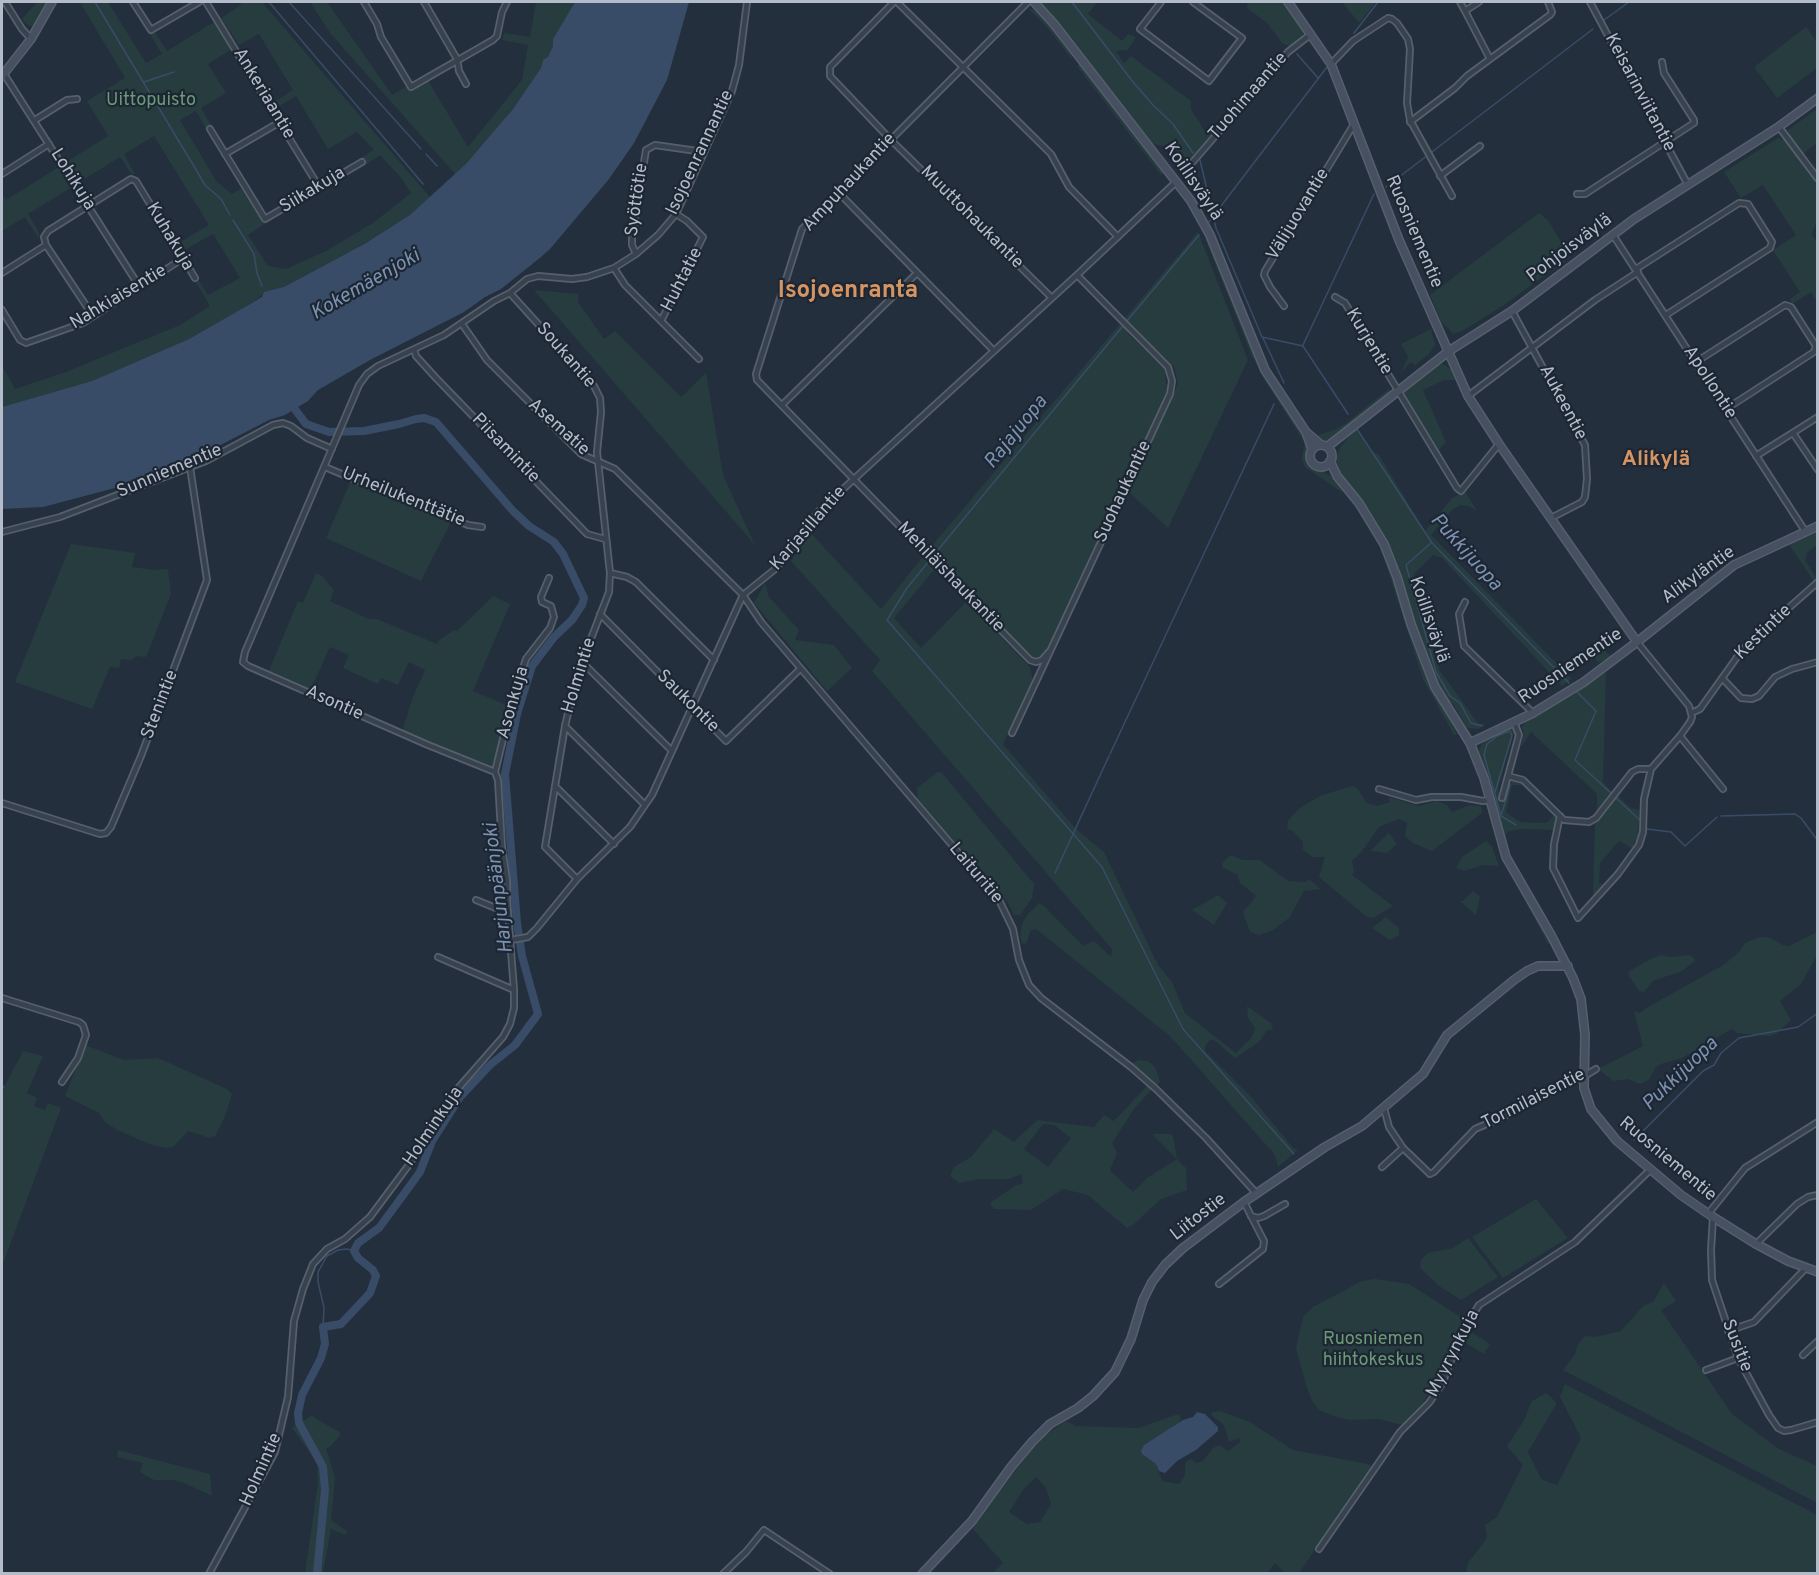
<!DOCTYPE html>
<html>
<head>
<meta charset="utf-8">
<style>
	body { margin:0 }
	#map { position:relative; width:1819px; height:1575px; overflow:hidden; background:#242f3e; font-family:Overpass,sans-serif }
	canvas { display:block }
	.frame { position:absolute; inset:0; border:3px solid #b4bcc9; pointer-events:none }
</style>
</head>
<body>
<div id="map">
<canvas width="1819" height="1575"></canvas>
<div class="frame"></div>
</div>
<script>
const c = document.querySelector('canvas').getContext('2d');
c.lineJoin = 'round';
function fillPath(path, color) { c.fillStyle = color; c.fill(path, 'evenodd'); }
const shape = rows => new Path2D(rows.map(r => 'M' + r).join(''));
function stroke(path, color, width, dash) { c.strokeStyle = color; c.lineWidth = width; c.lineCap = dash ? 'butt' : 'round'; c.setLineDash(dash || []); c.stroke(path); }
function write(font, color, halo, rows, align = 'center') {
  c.font = font + ' Overpass,sans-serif'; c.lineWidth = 4.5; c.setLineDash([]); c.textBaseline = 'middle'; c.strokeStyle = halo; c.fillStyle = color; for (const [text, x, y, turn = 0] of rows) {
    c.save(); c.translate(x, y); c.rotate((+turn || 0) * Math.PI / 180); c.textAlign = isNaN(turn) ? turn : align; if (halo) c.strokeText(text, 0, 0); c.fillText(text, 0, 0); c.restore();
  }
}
const green = shape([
	[37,2,50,2,35,25,29,26,22,19],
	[80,2,108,2,146,63,162,54,150,34,155,32,167,51,214,22,232,49,208,64,226,93,201,108,212,127,207,130,196,111,180,120,217,182,232,194,242,188,264,224,248,235,268,266,286,269,326,251,373,223,411,193,402,179,380,155,364,166,359,159,374,150,357,132,328,149,296,96,276,108,273,103,293,90,259,34,239,45,221,18,241,5,240,2,262,2,430,197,418,210,378,236,284,287,271,292,267,291,252,303,189,339,92,381,2,407,2,366,15,389,66,372,180,325,210,306,194,279,197,278,208,295,240,278,213,234,181,252,177,244,209,225,154,136,124,154,134,173,132,175,120,157,78,183,65,163,108,136,87,101,125,78],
	[310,2,327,2,392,95,407,86,410,89,427,79,468,147,522,80,528,45,502,40,504,33,530,37,536,2,575,2,553,39,553,46,548,57,543,60,541,68,524,94,486,143,456,175,330,33],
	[1039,2,1097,2,1088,14,1122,41,1128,34,1136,37,1128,50,1116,51,1124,63,1131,56,1191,101,1191,109,1204,130,1213,134,1191,160,1187,160,1182,154,1174,159,1171,158,1168,154,1170,150,1169,147,1154,144,1143,134],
	[1248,2,1285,2,1303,28,1303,35,1290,46,1283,44,1267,23,1247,8],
	[1342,2,1376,2,1359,23],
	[1028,8,1036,11,1046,20,1070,50,1073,61,1046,26],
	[1806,27,1817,42,1817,68,1777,98,1754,67],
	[1080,63,1126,122,1165,172,1161,175,1077,66],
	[1817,109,1817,143,1803,154,1788,135,1788,130],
	[1778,138,1785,140,1817,185,1817,221,1812,234,1817,242,1817,302,1811,292,1792,304,1790,299,1800,292,1773,250,1796,235,1763,185,1741,198,1724,172],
	[59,167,72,187,28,214,39,232,39,239,25,217,2,231,2,194,6,200],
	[1539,213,1548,220,1570,257,1504,305,1464,330,1453,334,1441,321,1430,295],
	[1200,225,1214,253,1252,348,1266,377,1306,439,1303,440,1264,379,1251,354],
	[1198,232,1248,360,1168,528,1129,492,1178,384,1174,367,1133,328,1128,334,1165,369,1167,392,1046,651,1039,657,1030,657,939,564,894,618,921,648,966,602,1030,667,1033,681,1003,744,1075,828,1104,852,1158,965,1172,982,1185,1013,1236,1053,1252,1037,1255,1028,1248,1018,1247,1006,1271,1023,1273,1030,1267,1030,1259,1042,1237,1057,1235,1058,1214,1040,1210,1040,1205,1046,1205,1051,1252,1098,1293,1148,1298,1150,1278,1167,1275,1155,1171,1037,1036,929,1031,930,1026,944,1022,943,1020,937,1022,924,1027,915,1039,903,1044,906,1083,946,1094,941,1111,957,1112,949,872,671,880,660,791,561,810,532,881,609,929,549],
	[534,290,578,294,578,302,604,339,615,331,681,397,706,373,723,475,755,545],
	[1431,329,1435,344,1429,354,1415,365,1411,362,1401,372,1408,357,1401,344],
	[1443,364,1451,369,1455,380,1444,380,1423,390,1446,442,1439,450,1440,453,1438,454,1405,396,1404,391,1437,365],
	[1390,388,1389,393,1355,420,1336,440,1327,442,1316,436,1334,430,1346,423],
	[1357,429,1371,451,1379,455,1425,531,1452,498,1465,491,1477,511,1469,506,1460,505,1452,510,1431,535,1572,679,1562,686,1442,558,1433,555,1414,574,1440,671,1478,723,1486,724,1478,729,1467,728,1453,704,1446,699,1431,670,1415,628,1396,562,1383,534,1366,506,1335,466,1335,461,1340,448,1350,434],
	[1308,442,1308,462,1315,469,1330,475,1337,482,1343,493,1305,467,1302,459,1304,445],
	[353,476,452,520,421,581,326,538],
	[1352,501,1359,508,1382,546,1396,582,1412,640,1426,675,1457,734,1454,735,1423,679,1381,549],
	[1817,531,1817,545,1807,553,1805,560,1817,579,1814,582,1789,544],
	[71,544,135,553,132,567,156,570,168,569,171,594,146,657,137,656,131,660,121,659,119,668,110,667,92,709,15,682],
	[316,573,322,576,334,590,330,601,369,619,377,619,437,644,439,640,454,630,457,631,493,596,510,604,473,691,509,706,494,766,490,769,402,732,412,699,425,670,409,662,398,685,381,678,378,684,343,668,349,655,330,647,310,691,268,673,298,601,303,603],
	[765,583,769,597,799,630,795,640,834,645,852,668,827,691,754,603],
	[1594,639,1611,657,1598,663,1592,653],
	[1606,672,1603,782,1613,793,1597,813,1597,794,1531,732,1521,748,1524,734,1522,728,1525,721,1572,695],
	[1509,728,1516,730,1517,735,1508,764,1515,736,1513,735,1498,789,1502,803,1512,781,1521,781,1524,785,1512,785,1506,812,1520,822,1546,823,1555,814,1558,817,1555,830,1521,829,1509,831,1505,836,1510,855,1547,917,1516,868,1506,850,1494,798,1478,752,1481,745,1485,741],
	[938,772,942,773,1034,884,1032,898,1020,915,1014,915,1008,903,918,800,917,788],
	[1352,786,1357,788,1367,803,1377,806,1390,802,1388,797,1419,806,1437,801,1447,805,1452,812,1470,805,1481,806,1482,813,1432,851,1413,843,1405,836,1407,823,1399,819,1379,827,1362,851,1352,861,1354,872,1352,875,1393,906,1373,918,1367,917,1319,877,1325,857,1312,857,1303,850,1303,842,1292,830,1287,829,1288,821,1298,809,1320,796],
	[1617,795,1631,808,1640,810,1638,837,1632,848,1619,841,1600,863,1599,883,1604,885,1593,895,1595,824],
	[1486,803,1489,805,1500,850,1513,876,1542,923,1551,942,1548,944,1500,853],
	[1389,833,1397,844,1387,853,1370,851],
	[1486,841,1492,847,1499,866,1483,865,1464,871,1456,868,1462,857],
	[1231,855,1243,860,1260,860,1288,881,1306,882,1309,879,1321,889,1304,891,1289,918,1273,930,1259,935,1250,932,1243,912,1256,896,1240,883,1237,875,1222,867,1223,862],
	[1473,891,1480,897,1476,915,1460,901,1463,901],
	[1218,895,1227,903,1214,925,1192,910],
	[1386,917,1399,928,1399,935,1390,940,1372,928],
	[1817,932,1817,955,1801,984,1780,1001,1791,1020,1776,1034,1768,1036,1737,1033,1732,1029,1684,1057,1661,1064,1656,1067,1649,1080,1640,1084,1628,1079,1613,1081,1598,1069,1643,1046,1634,1011,1639,1013,1643,1011,1646,1008,1725,964,1740,951,1745,943,1760,937,1770,938,1783,945,1789,946],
	[1661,955,1671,957,1690,955,1694,958,1695,961,1682,971,1653,981,1644,992,1639,991,1628,974,1631,970,1651,959],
	[85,1045,124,1060,157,1058,165,1061,227,1089,232,1094,225,1116,215,1136,210,1138,188,1131,174,1146,166,1148,152,1145,117,1130,104,1121,99,1113,65,1096],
	[23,1051,43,1056,27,1093,37,1098,34,1106,45,1110,48,1103,61,1108,2,1266,2,1091],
	[1139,1060,1148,1061,1155,1067,1160,1082,1157,1085,1132,1063],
	[1148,1085,1152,1089,1134,1109,1112,1143,1117,1153,1110,1170,1133,1192,1147,1178,1177,1159,1152,1134,1171,1134,1173,1136,1177,1159,1186,1168,1187,1190,1161,1199,1134,1224,1127,1228,1088,1195,1063,1189,1031,1210,994,1209,990,1203,1013,1187,1023,1183,1021,1174,1009,1179,979,1179,959,1183,950,1176,954,1167,971,1157,994,1129,1014,1142,1037,1120,1094,1127,1104,1115,1114,1121],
	[1043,1124,1054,1125,1071,1138,1048,1167,1024,1149],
	[1536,1199,1568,1238,1503,1278,1472,1237],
	[1468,1238,1498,1277,1461,1300,1439,1286,1420,1268,1421,1260,1428,1253,1453,1248],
	[1375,1279,1409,1284,1464,1319,1446,1361,1423,1403,1402,1425,1379,1419,1350,1420,1336,1417,1319,1410,1312,1401,1306,1385,1296,1348,1303,1317,1313,1307,1362,1281],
	[1664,1283,1676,1301,1661,1310,1732,1414,1779,1449,1817,1466,1817,1503,1563,1370,1575,1354,1578,1344,1585,1336,1595,1337,1621,1331,1642,1307,1654,1301],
	[1469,1331,1490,1344,1484,1354,1462,1341],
	[1565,1384,1817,1515,1817,1573,1466,1573,1468,1563,1487,1538,1485,1525,1497,1517,1523,1465,1507,1446,1524,1420,1532,1401,1546,1393,1557,1403,1528,1452,1541,1479,1557,1485,1581,1438,1560,1397],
	[1220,1411,1250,1422,1293,1450,1368,1464,1372,1467,1299,1573,1285,1573,1275,1563,1266,1574,993,1573,1003,1563,973,1529,996,1496,1029,1453,1046,1435,1066,1421,1076,1426,1139,1428,1175,1415,1179,1415,1181,1419,1178,1424,1144,1445,1142,1454,1156,1464,1162,1481,1179,1484,1185,1475,1185,1463,1191,1459,1197,1463,1203,1461,1213,1448,1219,1445,1228,1451,1240,1442,1239,1438,1229,1442,1224,1425,1211,1415,1212,1412],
	[1036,1477,1046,1488,1051,1504,1040,1522,1027,1524,1009,1512,1023,1490],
	[312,1415,316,1419,340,1432,340,1435,330,1447,326,1448,335,1477,331,1520,348,1532,345,1535,331,1529,323,1573,305,1573,318,1483,317,1462,292,1428],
	[118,1450,210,1474,212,1496,182,1482,173,1480,154,1480,140,1472,143,1463,117,1457]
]);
const water = shape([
	[575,2,689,2,667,80,634,143,609,179,550,249,541,257,501,289,485,297,464,312,370,360,318,390,308,401,285,415,269,420,201,455,195,455,184,462,126,485,43,507,2,509,2,407,92,381,189,339,252,303,262,297,264,292,284,287,366,243,410,215,466,164,513,109,541,68,543,60,548,57,553,46,553,39],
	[1197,1412,1205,1414,1218,1427,1218,1431,1196,1450,1177,1461,1165,1473,1159,1471,1156,1464,1142,1454,1141,1451,1144,1445,1183,1420,1193,1417]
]);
const stream = shape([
	[95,2,198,173,205,185,221,199,230,215],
	[269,2,423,184],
	[289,2,421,149],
	[1072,2,1133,82,1153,105,1173,124,1193,153],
	[1604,20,1629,2],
	[1354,33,1378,2],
	[1297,54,1318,78],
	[144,82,174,72],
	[426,154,437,166],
	[1200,160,1216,228,1262,337,1303,346,1348,414],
	[1386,187,1593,29],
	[233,220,254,254,257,273,262,286],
	[1208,223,1327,67],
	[1127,321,1199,235],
	[1263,338,1284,383],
	[1303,345,1374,194],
	[1357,429,1432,543,1569,683],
	[1431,543,1406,565,1436,672,1450,696,1460,703,1471,723,1482,726],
	[933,556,1122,327],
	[929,561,907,588,887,620,1102,867,1183,1029,1294,1154],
	[1576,691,1596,711,1575,760,1612,794],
	[1110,754,1274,404],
	[1495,792,1512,736,1510,731,1497,736,1487,744,1484,755,1501,816,1516,825],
	[1616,798,1641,821],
	[1501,816,1510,785],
	[1721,816,1795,814,1801,818,1818,841],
	[1647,829,1671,832,1685,846,1717,817],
	[1055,873,1109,756],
	[2,1086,4,1087],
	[1634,1140,1703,1071,1714,1065,1721,1053,1739,1038,1798,1027,1818,1013],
	[323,1327,324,1308,318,1282,318,1272,327,1256,338,1250,347,1249,354,1251]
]);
const river = shape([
	[293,398,294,408,306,424,329,432,364,431,399,424,416,419,424,418,436,422,513,511,529,526,554,542,563,554,584,598,582,605,572,620,554,637,532,666,517,714,505,774,517,923,522,956,538,1014,515,1045,490,1065,460,1097,432,1141,420,1172,379,1228,358,1243,354,1251,358,1258,373,1270,376,1276,370,1293,341,1324,323,1327,325,1344,321,1358,302,1395,298,1413,299,1423,323,1467,325,1490,317,1574]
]);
const street = shape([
	[5,2,22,29,31,39],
	[133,2,151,30,199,2],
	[206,2,319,187],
	[364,2,377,24,381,37,411,87,493,40,497,36,502,12,507,2],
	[424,2,457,59,459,71,466,84],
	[894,2,830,67,830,76,890,139,1052,298],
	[897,2,1051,154,1069,187,1118,237],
	[1028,2,802,229,756,374,757,380,1030,660,1036,662,1042,660,1049,652],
	[1161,2,1140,29,1209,81,1242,38,1193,2],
	[1460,2,1465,11],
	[1479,2,1465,11,1490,59],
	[1590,2,1688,185],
	[1331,64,1353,41,1388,18,1392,19,1397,23,1408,39,1410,49,1407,103,1410,120,1452,196],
	[4,74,139,286],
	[35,120,67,100,77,99],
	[1410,122,1455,88,1467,76,1550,15,1552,12,1548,2],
	[1779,127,1818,179],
	[210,129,265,219,362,162],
	[225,154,280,122],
	[1191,164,1288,52,1311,34],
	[2,174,49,144],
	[1440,176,1480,146],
	[838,192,994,351],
	[1577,194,1585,194,1694,123,1694,120,1664,73,1662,62],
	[1613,235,1805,531],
	[46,245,93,316],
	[636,254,632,245,632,237,646,150,655,145,704,152],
	[614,268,625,285,699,359],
	[1636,269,1739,203,1748,204,1772,242,1770,248,1666,315],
	[2,273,46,245,44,237,48,231,131,179,136,181,195,278],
	[510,293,594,386,600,398,601,412,597,452,610,573,609,592,582,662,572,696,565,726,545,847,577,879],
	[1335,297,1345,303,1457,488,1461,491,1499,444],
	[1284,306,1270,287,1264,275,1265,271,1354,124],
	[2,310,20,340,26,343,83,323,182,259],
	[1512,311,1585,445,1587,479,1585,497,1582,502,1551,518],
	[661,321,703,237,687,221,676,214],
	[462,324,487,360,581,454,615,469,743,595,761,622,999,900,1013,929,1019,960,1029,985,1041,998,1131,1067,1156,1089,1206,1138,1257,1194],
	[414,349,416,356,436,378,587,534,605,539],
	[1696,362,1785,305,1791,307,1816,346,1814,352,1726,409],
	[1468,396,1595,300,1638,272],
	[782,405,917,273],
	[1793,433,1818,470],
	[1756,456,1818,417],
	[325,467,358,481,386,490,468,525,482,527],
	[2,532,60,517,206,461,273,425,283,423,291,426,307,438,332,449],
	[610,573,627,577,636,582,714,660],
	[1465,602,1459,614,1464,646,1533,713],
	[600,614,726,741,800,669],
	[582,662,672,751],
	[1722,678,1741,698,1752,699,1759,696,1775,677,1792,669,1818,662],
	[1691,713,1700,709,1740,653,1749,643,1818,582],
	[565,726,645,805],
	[1012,733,1170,394,1172,381,1168,367,1077,275],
	[1680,736,1723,789],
	[495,772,512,702,526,659,550,628,554,617,551,606,542,602,541,597,549,578],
	[1508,776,1523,780,1564,820,1589,822,1596,818,1632,772,1638,769,1651,769],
	[555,786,614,844],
	[1379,789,1416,800,1432,797,1461,797,1483,801,1491,800],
	[1502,798,1519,735,1514,722],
	[2,803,100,834,106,833,111,827,141,756,207,580,190,467],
	[1560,816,1554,844,1553,868,1578,918,1618,874,1639,845,1643,832,1644,799,1651,769,1680,736,1690,722,1692,717,1689,706,1637,642],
	[476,900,508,913],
	[511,940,528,937,537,928,577,879,630,827,645,805,652,795,743,595,774,570,785,558,818,512,1077,275,1176,182],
	[438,957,514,990],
	[2,998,79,1022,83,1025,86,1035,78,1058,62,1082],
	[1384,1108,1389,1127,1403,1148,1430,1174,1434,1172,1475,1129,1503,1117,1537,1096,1583,1077,1596,1069],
	[1382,1167,1403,1148],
	[1708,1214,1745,1168,1818,1122],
	[1251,1216,1258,1218,1264,1216,1285,1204],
	[1713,1217,1711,1250,1712,1280,1738,1358,1769,1415,1778,1428,1784,1431,1791,1430,1818,1422],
	[1756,1244,1797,1204,1808,1197,1818,1195],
	[1219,1284,1263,1249,1264,1241,1244,1202],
	[1728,1331,1754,1322,1806,1268],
	[1803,1355,1818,1341],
	[1706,1370,1738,1358],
	[1319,1549,1400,1432,1429,1403,1442,1384,1462,1332,1479,1305,1575,1242,1650,1170],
	[209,1574,275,1452,288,1397,294,1321,303,1289,313,1264,327,1249,345,1239,370,1217,411,1162,432,1124,453,1094,503,1037,510,1024,514,1008,514,990,507,899,507,881,502,847,498,780,495,772,428,745,248,666,243,662,245,652,359,385,367,374,378,366,444,335,494,301,510,293,527,279,538,276,572,279,587,277,614,268,636,254,658,235,676,214,732,91,739,65,747,2],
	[723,1574,746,1552,764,1530,830,1574]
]);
const secondary = shape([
	[1034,2,1054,24,1191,201,1210,235,1265,370,1306,432,1312,449],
	[1288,2,1331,64,1399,240,1468,396,1499,444,1637,642],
	[2,76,31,39,52,2],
	[1306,432,1321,445],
	'1310 456a11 11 0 1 1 22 0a11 11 0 1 1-22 0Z',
	[1327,447,1449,351,1512,311,1634,219,1777,128,1818,98],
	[1330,461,1337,476,1359,503,1384,544,1397,577,1411,624,1435,687,1470,743,1484,778,1506,857,1551,935,1573,978,1581,999,1585,1035,1584,1088,1591,1109,1617,1141,1681,1195,1713,1217,1756,1244,1788,1261,1818,1272],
	[1470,743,1533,713,1584,682,1637,642,1734,565,1818,526],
	[922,1574,972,1521,1011,1467,1032,1442,1050,1424,1078,1408,1093,1396,1115,1372,1131,1339,1143,1300,1152,1282,1165,1265,1183,1248,1244,1202,1325,1147,1362,1126,1423,1074,1447,1035,1514,980,1527,971,1538,966,1568,966]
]);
const streetNames = [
	["Keisarinviitantie",1639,93,62],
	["Ankeriaantie",263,94,59],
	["Tuohimaantie",1249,97,-49],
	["Isojoenrannantie",701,153,-65],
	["Lohikuja",72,180,58],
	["Koillisväylä",1192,182,56],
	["Ampuhaukantie",850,183,-47],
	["Siikakuja",313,191,-31],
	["Syöttötie",638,200,-82],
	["Välijuovantie",1299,215,-59],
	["Muuttohaukantie",971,218,45],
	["Ruosniementie",1413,232,67],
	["Kuhakuja",169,237,59],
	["Pohjoisväylä",1570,249,-37],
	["Huhtatie",683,280,-63],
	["Nahkiaisentie",119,298,-31],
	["Kurjentie",1368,342,59],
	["Soukantie",565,356,49],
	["Apollontie",1709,383,57],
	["Aukeentie",1562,403,62],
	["Asematie",558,428,42],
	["Piisamintie",505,449,46],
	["Sunniementie",170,472,-23],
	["Suohaukantie",1124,492,-65],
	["Urheilukenttätie",403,498,22],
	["Karjasillantie",809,529,-49],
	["Alikyläntie",1699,576,-36],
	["Mehiläishaukantie",950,578,46],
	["Koillisväylä",1428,620,71],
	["Kestintie",1764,633,-44],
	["Ruosniementie",1571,667,-34],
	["Holmintie",580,676,-73],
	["Saukontie",687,702,45],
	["Asonkuja",514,703,-74],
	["Asontie",334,704,24],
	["Stenintie",161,705,-69],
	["Laituritie",975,874,50],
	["Tormilaisentie",1534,1100,-27],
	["Holminkuja",434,1127,-56],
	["Ruosniementie",1667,1160,40],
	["Liitostie",1199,1218,-38],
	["Susitie",1736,1346,68],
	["Myyrynkuja",1454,1354,-63],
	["Holmintie",262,1470,-66]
];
const parkNames = [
	["Uittopuisto",151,101],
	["Ruosniemen",1373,1340],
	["hiihtokeskus",1373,1361]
];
const waterNames = [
	["Kokemäenjoki",366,286,-30],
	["Rajajuopa",1017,433,-51],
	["Pukkijuopa",1465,553,48],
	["Harjunpäänjoki",500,888,-97],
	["Pukkijuopa",1681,1075,-44]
];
const quarterNames = [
	["Alikylä",1656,461]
];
const districtNames = [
	["Isojoenranta",848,292]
];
fillPath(green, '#263c3f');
fillPath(water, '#394c67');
stroke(stream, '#394c67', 1.5);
stroke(river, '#394c67', 8);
stroke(street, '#565f6c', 8);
stroke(secondary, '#565f6c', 10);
stroke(street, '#38414e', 4.5);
stroke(secondary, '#465061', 7);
write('18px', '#b4bcc9', '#1d2633', streetNames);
write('18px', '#6b9a76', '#1d2633', parkNames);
write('italic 20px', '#7c92b1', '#1d2633', waterNames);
write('bold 21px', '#d59563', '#1d2633', quarterNames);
write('bold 24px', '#d59563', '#1d2633', districtNames);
</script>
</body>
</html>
